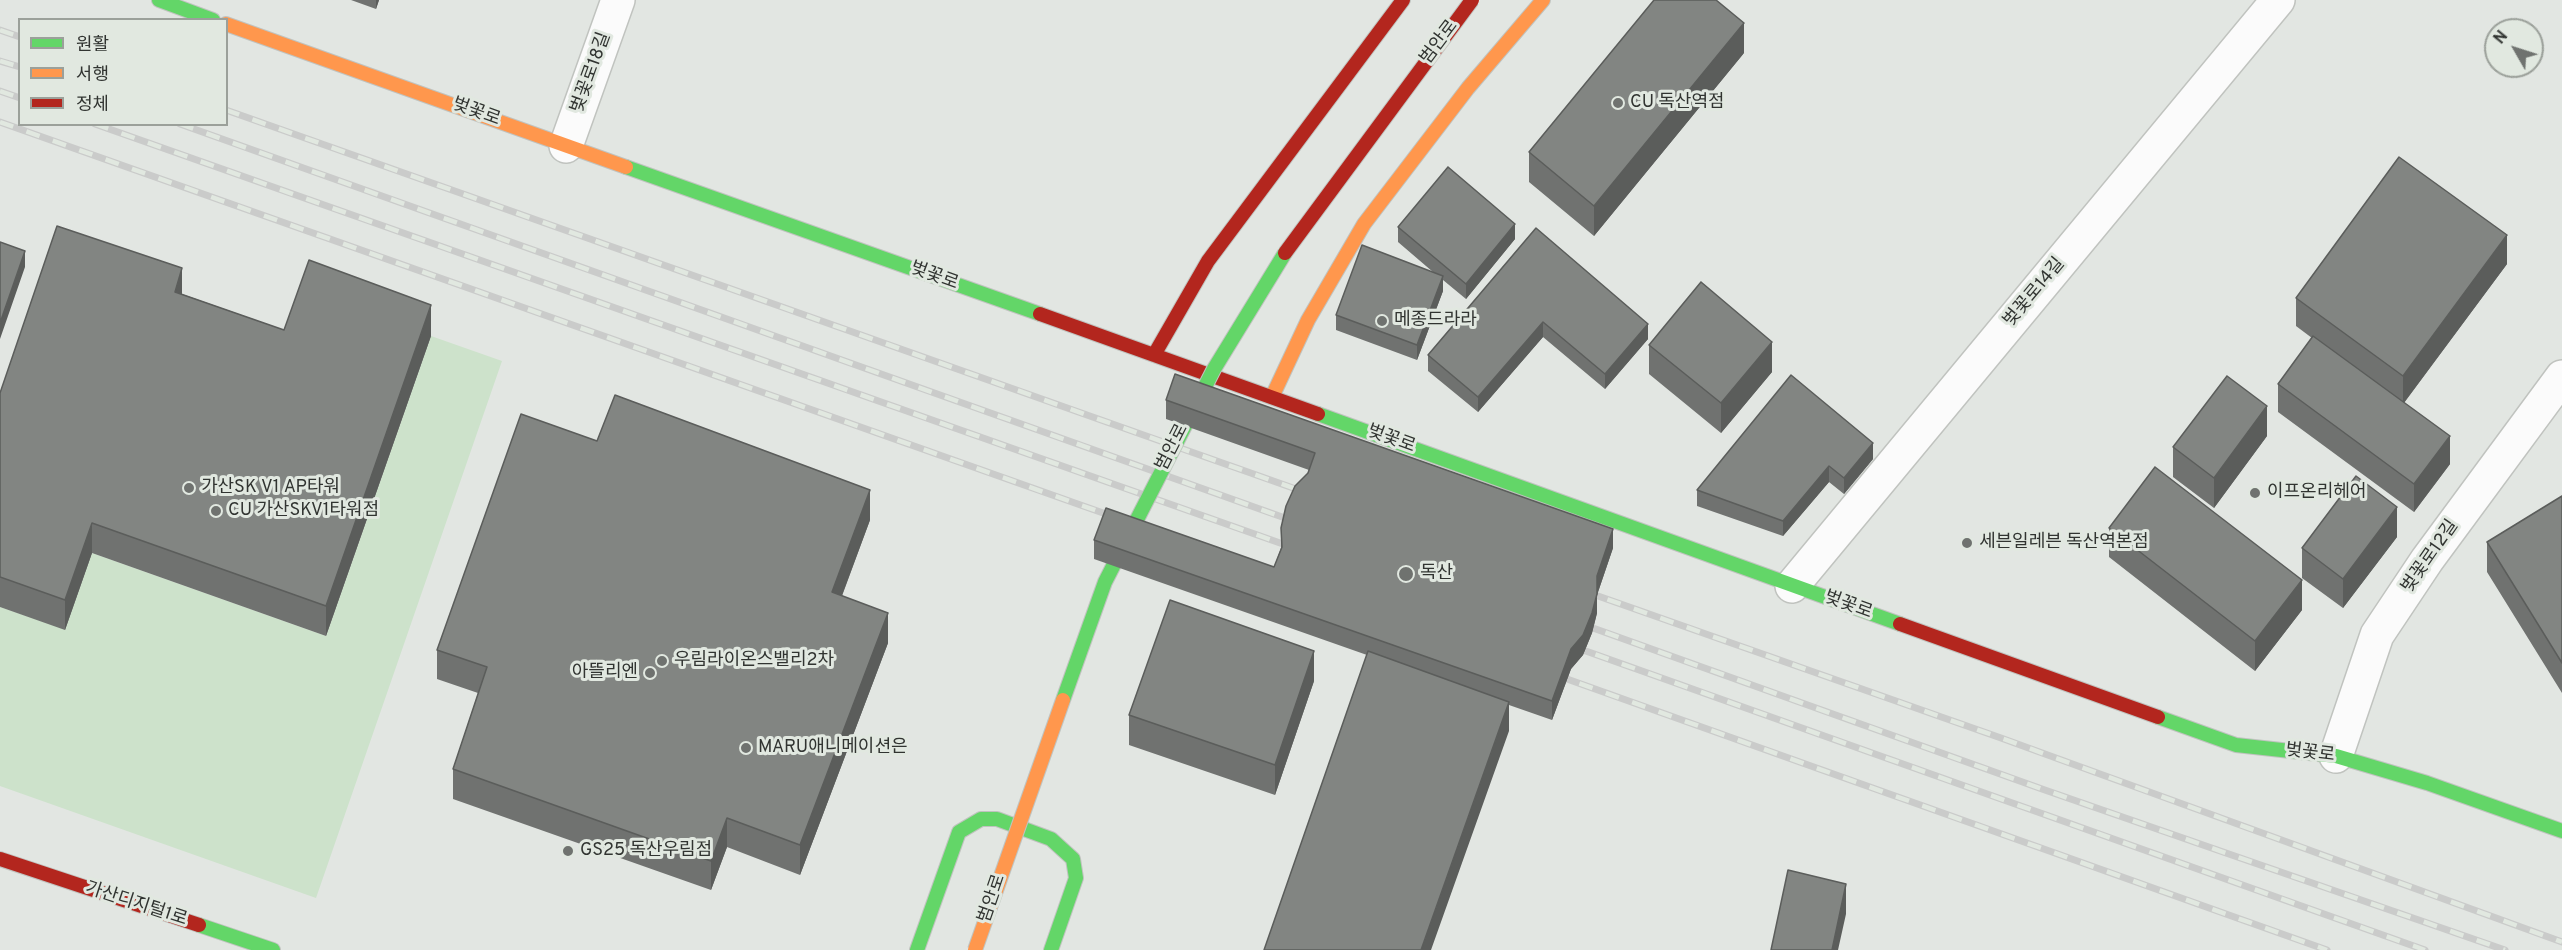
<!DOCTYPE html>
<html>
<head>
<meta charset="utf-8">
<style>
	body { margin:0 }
	#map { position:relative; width:2562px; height:950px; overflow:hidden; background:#e2e6e2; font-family:Overpass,"Noto Sans KR",sans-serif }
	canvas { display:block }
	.legend { position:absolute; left:18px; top:18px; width:210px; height:108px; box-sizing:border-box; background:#e1e8e0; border:2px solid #9ba09a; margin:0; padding:8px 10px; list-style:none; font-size:18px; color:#313431 }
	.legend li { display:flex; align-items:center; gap:12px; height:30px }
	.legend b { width:30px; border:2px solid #9ba09a }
	.north { position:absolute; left:2484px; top:18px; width:60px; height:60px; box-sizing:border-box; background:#e1e8e0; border:2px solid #9ba09a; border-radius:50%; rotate:309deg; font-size:16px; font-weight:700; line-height:24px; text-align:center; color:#313431 }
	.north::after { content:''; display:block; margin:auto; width:21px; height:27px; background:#6f726f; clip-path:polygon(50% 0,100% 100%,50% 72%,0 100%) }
</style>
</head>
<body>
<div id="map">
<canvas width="2562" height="950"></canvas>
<ul class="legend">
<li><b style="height:8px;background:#63d668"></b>원활</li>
<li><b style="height:8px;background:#ff974d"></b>서행</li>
<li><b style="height:8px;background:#b3261e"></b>정체</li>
</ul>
<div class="north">N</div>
</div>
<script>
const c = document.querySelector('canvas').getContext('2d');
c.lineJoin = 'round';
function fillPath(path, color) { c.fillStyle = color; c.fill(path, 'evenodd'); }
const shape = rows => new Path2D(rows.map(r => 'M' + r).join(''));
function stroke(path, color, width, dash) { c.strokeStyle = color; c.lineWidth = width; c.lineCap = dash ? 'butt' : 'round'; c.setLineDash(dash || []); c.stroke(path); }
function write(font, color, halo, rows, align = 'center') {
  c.font = font + ' Overpass,"Noto Sans KR",sans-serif'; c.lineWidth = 6; c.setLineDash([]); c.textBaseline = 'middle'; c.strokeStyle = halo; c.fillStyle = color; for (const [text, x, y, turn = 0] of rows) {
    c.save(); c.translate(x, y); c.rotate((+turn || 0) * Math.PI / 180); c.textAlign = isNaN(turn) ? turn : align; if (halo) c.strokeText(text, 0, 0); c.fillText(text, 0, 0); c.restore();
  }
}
const green = shape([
	[431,336,502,361,316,898,0,786,0,607,65,629,92,553,326,636]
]);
const street = shape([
	[566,146,618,0],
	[1792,586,2278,0],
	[2336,756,2377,635,2427,560,2562,377]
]);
const fast = shape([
	[159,0,213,20],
	[626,167,1040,314],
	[1318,414,1900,624],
	[2158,717,2236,745,2336,756,2427,783,2562,831],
	[199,925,273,950],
	[917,950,959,832,981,819,997,819,1051,839,1073,859,1076,878,1051,950]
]);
const slow = shape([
	[226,24,626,167],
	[1272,397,1308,320,1364,224,1468,88,1543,0]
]);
const jam = shape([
	[1040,314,1318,414],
	[1154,355,1208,261,1403,0],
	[1900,624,2158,717],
	[0,859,199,925]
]);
const rail = shape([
	[0,30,20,37],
	[0,61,20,67],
	[0,91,20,98],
	[226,110,1310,494],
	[0,122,1120,519],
	[95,124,1297,549],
	[180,124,1299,523],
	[1581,590,2001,738,2562,942],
	[1579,623,2042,789,2505,950],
	[1569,645,2425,950],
	[1553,674,2327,950]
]);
const fastBridge = shape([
	[1063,700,1105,582,1214,369,1285,253]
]);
const slowBridge = shape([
	[975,950,1063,700]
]);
const jamBridge = shape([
	[1285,253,1472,0]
]);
const wall = shape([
	[351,0,379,0,376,9],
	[1744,53,1594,236,1529,182,1529,152],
	[1398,227,1515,239,1466,299,1443,280,1443,291,1417,360,1336,330,1336,315,1433,272,1398,242],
	[1536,228,1648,339,1605,389,1543,337,1478,412,1428,371,1428,355],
	[2507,264,2404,403,2450,464,2414,512,2278,412,2278,384,2312,338,2296,326,2296,298],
	[182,294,284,330,431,336,326,636,92,553,65,630,0,607,0,393],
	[1649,345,1772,372,1721,433,1649,374],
	[1166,400,1613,548,1597,595,1597,613,1592,633,1583,655,1571,669,1552,720,1509,705,1509,731,1367,655,1094,559,1094,540,1274,567,1281,548,1281,528,1309,470,1166,419],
	[2267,436,2214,508,2173,477,2173,447],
	[1873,459,1844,494,1829,482,1783,536,1697,506,1697,490],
	[2562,496,2562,693,2487,572,2487,542],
	[870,520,842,596,888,643,800,875,727,847,711,890,453,799,453,769,478,693,437,679,437,650],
	[2109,528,2302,610,2255,671,2109,557],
	[2397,537,2343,608,2302,578,2302,548],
	[1314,681,1275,795,1129,745,1129,715]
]);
const shadedWall = shape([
	[376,0,379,0,376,9],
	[1744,23,1744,53,1594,236,1594,206],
	[1515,224,1515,239,1466,299,1466,284],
	[2507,235,2507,264,2403,404,2403,376],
	[25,251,25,267,0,339,0,323],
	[182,268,182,298,175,292],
	[1443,276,1443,291,1417,360,1417,345],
	[431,305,431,336,326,636,326,606],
	[1543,322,1543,337,1478,412,1478,397],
	[1648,324,1648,339,1605,389,1605,374],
	[1772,342,1772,372,1721,433,1721,403],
	[2267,406,2267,436,2214,508,2214,478],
	[2450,436,2450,464,2414,512,2414,484],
	[1873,443,1873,459,1844,494,1844,478],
	[1829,466,1829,482,1783,536,1783,521],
	[870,490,870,520,832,622,832,592],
	[2397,507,2397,537,2343,608,2343,579],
	[92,523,92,553,65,630,65,600],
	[1613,529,1613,548,1597,595,1597,613,1592,633,1583,655,1571,669,1552,720,1552,701],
	[2302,580,2302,610,2255,671,2255,641],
	[888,613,888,643,800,875,800,845],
	[1314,651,1314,681,1275,795,1275,765],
	[1509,702,1509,731,1431,950,1421,950],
	[727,818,727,847,711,890,711,861],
	[1846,884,1846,914,1838,950,1832,950]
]);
const building = shape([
	[1654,0,1716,0,1744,23,1594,206,1529,152,1654,0],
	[2399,157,2507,235,2403,376,2296,298,2399,157],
	[1448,167,1515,224,1466,284,1398,227,1448,167],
	[57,226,182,268,175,292,284,330,309,260,431,305,326,606,92,523,65,600,0,577,0,393,57,226],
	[1536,228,1648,324,1605,374,1543,322,1478,397,1428,355,1536,228],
	[0,242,25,251,0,323,0,242],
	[1362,245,1443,276,1417,345,1336,315,1362,245],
	[1701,282,1772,342,1721,403,1649,345,1701,282],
	[2313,336,2450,436,2414,484,2278,384,2313,336],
	[1175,374,1613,529,1597,576,1597,594,1592,613,1583,635,1571,649,1552,701,1094,540,1106,508,1274,567,1282,547,1281,528,1286,506,1295,486,1308,473,1315,453,1166,400,1175,374],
	[1791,375,1873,443,1844,478,1829,466,1783,521,1697,490,1791,375],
	[2227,376,2267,406,2214,478,2173,447,2227,376],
	[615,395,870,490,832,592,888,613,800,845,727,818,711,861,453,769,487,667,437,650,521,414,597,441,615,395],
	[2155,467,2302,580,2255,641,2109,528,2155,467],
	[2356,476,2397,507,2343,579,2302,548,2356,476],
	[2562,496,2562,663,2487,542,2562,496],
	[1170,600,1314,651,1275,765,1129,715,1170,600],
	[1368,651,1509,702,1421,950,1264,950,1368,651],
	[1788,870,1846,884,1832,950,1771,950,1788,870]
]);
const markers = [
	[1618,103,6,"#6f726f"],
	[1382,321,6,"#6f726f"],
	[189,488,6,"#6f726f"],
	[2255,493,6,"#6f726f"],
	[216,511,6,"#6f726f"],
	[1967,543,6,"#6f726f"],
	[1406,574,8,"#6f726f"],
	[662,661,6,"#6f726f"],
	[650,673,6,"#6f726f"],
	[746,748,6,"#6f726f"],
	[568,851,6,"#6f726f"]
];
const streetNames = [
	["범안로",1440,43,-53],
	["벚꽃로18길",592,73,-70],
	["벚꽃로",476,113,20],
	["벚꽃로",934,277,20],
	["벚꽃로14길",2035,293,-50],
	["벚꽃로",1391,440,20],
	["범안로",1173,448,-63],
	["벚꽃로12길",2431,557,-55],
	["벚꽃로",1848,606,20],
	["벚꽃로",2310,754,7],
	["범안로",993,899,-71],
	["가산디지털1로",136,905,18]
];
const poiNames = [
	["CU 독산역점",1630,103],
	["메종드라라",1394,321],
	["가산SK V1 AP타워",201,488],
	["이프온리헤어",2267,493],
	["CU 가산SKV1타워점",228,511],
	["세븐일레븐 독산역본점",1979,543],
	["독산",1420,574],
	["우림라이온스밸리2차",674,661],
	["아뜰리엔",638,673,"right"],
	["MARU애니메이션은",758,748],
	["GS25 독산우림점",580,851]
];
fillPath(green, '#cde2cb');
stroke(street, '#c0c3bf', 36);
stroke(fast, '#c0c3bf', 16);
stroke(slow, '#c0c3bf', 16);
stroke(jam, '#c0c3bf', 16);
stroke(street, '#fbfbfb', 33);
stroke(fast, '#63d668', 14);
stroke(slow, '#ff974d', 14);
stroke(jam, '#b3261e', 14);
stroke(rail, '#cacbca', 7);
stroke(rail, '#e1e8e0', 4.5, [14]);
stroke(fastBridge, '#c0c3bf', 16, []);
stroke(slowBridge, '#c0c3bf', 16, []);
stroke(jamBridge, '#c0c3bf', 16, []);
stroke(fastBridge, '#63d668', 14);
stroke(slowBridge, '#ff974d', 14);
stroke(jamBridge, '#b3261e', 14);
fillPath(wall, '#707270');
fillPath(shadedWall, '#5b5d5b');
fillPath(building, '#828582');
stroke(building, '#5b5d5b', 1.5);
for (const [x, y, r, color] of markers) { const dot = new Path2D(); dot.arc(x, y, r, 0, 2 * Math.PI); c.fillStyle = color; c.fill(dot); stroke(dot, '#e1e8e0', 2); }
write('18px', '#313431', '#e1e8e0', streetNames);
write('18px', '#313431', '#e1e8e0', poiNames, 'left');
</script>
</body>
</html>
